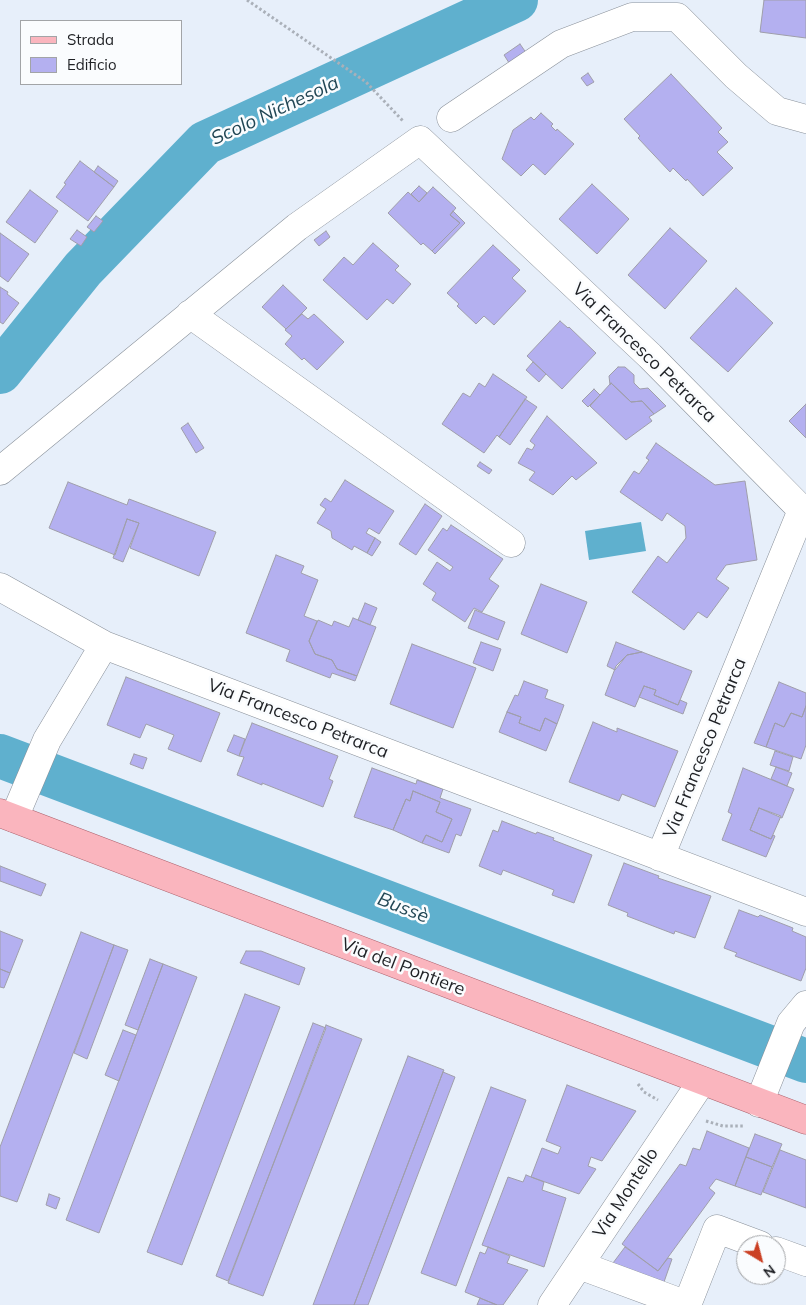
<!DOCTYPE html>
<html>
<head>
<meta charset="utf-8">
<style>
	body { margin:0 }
	#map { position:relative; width:806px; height:1305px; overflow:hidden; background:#e7effa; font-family:Mulish,sans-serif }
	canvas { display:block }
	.legend { position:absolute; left:20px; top:20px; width:162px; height:65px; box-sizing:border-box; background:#fafcfe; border:1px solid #a2a4a7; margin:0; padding:6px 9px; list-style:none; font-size:15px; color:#1f2125 }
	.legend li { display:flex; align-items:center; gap:10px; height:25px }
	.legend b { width:25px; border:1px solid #a2a4a7 }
	.north { position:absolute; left:736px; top:1235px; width:50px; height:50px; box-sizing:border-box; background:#fafcfe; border:1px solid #a2a4a7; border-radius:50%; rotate:143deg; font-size:14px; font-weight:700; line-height:20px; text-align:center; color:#1f2125 }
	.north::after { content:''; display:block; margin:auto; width:18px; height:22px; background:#cb4024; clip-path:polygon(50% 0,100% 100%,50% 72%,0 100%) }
</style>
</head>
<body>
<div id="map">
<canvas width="806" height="1305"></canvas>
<ul class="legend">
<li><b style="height:6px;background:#fab5be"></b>Strada</li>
<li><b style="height:14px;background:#b4b0f0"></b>Edificio</li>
</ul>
<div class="north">N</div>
</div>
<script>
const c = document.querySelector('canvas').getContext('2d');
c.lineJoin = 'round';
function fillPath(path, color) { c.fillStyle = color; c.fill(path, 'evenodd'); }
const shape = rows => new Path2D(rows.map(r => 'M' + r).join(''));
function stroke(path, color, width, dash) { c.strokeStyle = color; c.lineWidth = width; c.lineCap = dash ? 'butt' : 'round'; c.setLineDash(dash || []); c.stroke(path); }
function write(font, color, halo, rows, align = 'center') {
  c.font = font + ' Mulish,sans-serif'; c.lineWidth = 5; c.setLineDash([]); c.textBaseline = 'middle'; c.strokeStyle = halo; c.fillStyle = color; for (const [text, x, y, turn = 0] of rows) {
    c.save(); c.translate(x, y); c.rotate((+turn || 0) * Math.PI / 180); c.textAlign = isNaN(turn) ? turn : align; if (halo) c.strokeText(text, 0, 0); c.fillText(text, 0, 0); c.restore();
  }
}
const water = shape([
	[641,522,646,551,589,560,585,531]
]);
const river = shape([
	[0,372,83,269,205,143,516,0],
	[0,756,806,1061]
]);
const building = shape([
	[764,0,806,0,806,38,760,32,764,0],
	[520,44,527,54,511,66,504,55,520,44],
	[588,73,594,82,587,86,581,78,588,73],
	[671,74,722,128,718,132,728,142,717,152,733,168,703,196,687,179,686,181,673,168,670,172,638,138,640,136,624,119,671,74],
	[541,113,553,124,551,126,556,131,557,129,574,144,545,175,533,164,521,176,502,159,513,130,531,117,534,120,541,113],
	[80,161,114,187,88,221,56,197,66,184,64,183,80,161],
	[98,166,118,181,114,187,94,172,98,166],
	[592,184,629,219,597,254,559,219,592,184],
	[419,186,427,193,419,202,411,194,419,186],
	[433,187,456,208,450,215,460,223,432,251,423,243,421,245,388,213,408,192,419,202,433,187],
	[30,190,58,211,35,243,6,222,30,190],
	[453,211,465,223,435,254,432,251,460,223,450,215,453,211],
	[96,216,103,221,94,232,87,227,96,216],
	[670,228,707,261,665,309,628,275,670,228],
	[77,230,87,237,81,246,70,239,77,230],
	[326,231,330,237,319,246,314,240,326,231],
	[0,233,29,254,8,282,0,276,0,233],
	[373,243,399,266,395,270,411,284,393,304,387,299,367,320,323,280,344,257,353,265,373,243],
	[493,245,520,270,512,278,526,291,494,325,484,316,476,324,457,306,459,304,447,293,493,245],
	[283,285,307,308,286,329,262,307,283,285],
	[0,287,8,292,7,294,19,303,3,324,0,322,0,287],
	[736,288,773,323,728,372,690,338,736,288],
	[302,314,308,319,314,314,344,342,317,370,304,358,302,360,285,344,292,336,285,330,302,314],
	[560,321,568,328,569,327,596,353,562,389,527,356,560,321],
	[533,362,546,374,539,382,526,370,533,362],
	[618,367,625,367,634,375,634,383,640,389,648,388,666,406,654,414,642,401,631,402,611,383,610,385,609,376,618,367],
	[493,374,527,397,499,437,497,435,484,453,442,424,463,393,470,397,479,383,485,387,493,374],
	[611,383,631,402,642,401,654,414,649,417,652,421,626,440,590,406,611,383],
	[594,389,600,395,588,407,582,401,594,389],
	[525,399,537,407,510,445,499,437,525,399],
	[806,404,806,438,789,421,806,404],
	[547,416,597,463,576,480,572,476,553,495,529,480,535,472,518,463,527,448,532,450,535,445,530,441,547,416],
	[188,423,204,448,196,453,181,428,188,423],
	[656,443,715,485,745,481,757,560,726,565,716,579,729,588,707,618,698,612,684,630,632,592,658,556,667,563,686,538,685,526,667,513,662,521,620,492,634,471,639,474,649,460,646,458,656,443],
	[480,462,492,470,489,474,477,466,480,462],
	[345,480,394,511,379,534,369,528,366,533,375,538,367,553,354,546,352,550,332,538,331,531,317,523,326,509,320,505,325,498,331,502,345,480],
	[68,482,127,505,129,499,216,532,199,576,130,548,139,523,127,519,115,555,49,528,68,482],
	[425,504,442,516,416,555,399,544,425,504],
	[127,519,139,523,123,562,113,558,127,519],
	[451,525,503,559,489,579,499,586,482,612,474,608,465,622,432,600,436,593,423,584,437,562,450,571,453,567,428,550,443,528,447,531,451,525],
	[375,538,381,542,372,556,367,553,375,538],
	[276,555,304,566,301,573,318,580,304,616,317,621,309,641,315,654,332,660,337,669,357,676,355,681,332,673,330,678,286,661,290,650,246,633,276,555],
	[541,584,587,602,567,653,521,634,541,584],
	[365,603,377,608,370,625,358,620,365,603],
	[475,610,505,622,498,640,468,628,475,610],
	[353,618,376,627,357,676,337,669,332,660,315,654,309,641,318,620,332,626,334,621,349,627,353,618],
	[481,642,501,649,493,671,473,663,481,642],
	[616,642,642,652,627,655,615,670,607,666,616,642],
	[412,644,476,668,453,728,390,704,412,644],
	[642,652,692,671,678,705,654,695,656,690,644,686,635,707,605,695,616,666,627,655,642,652],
	[126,677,220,713,201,762,168,749,174,735,146,724,140,738,107,725,126,677],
	[524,681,548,690,545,698,564,705,557,724,545,718,540,731,519,723,521,717,507,712,515,695,518,696,524,681],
	[779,682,806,693,806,706,802,717,791,713,784,727,775,723,766,747,754,743,779,682],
	[644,686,656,690,654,695,678,705,680,700,687,703,683,714,639,697,644,686],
	[806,706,806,745,801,759,766,747,775,723,784,727,791,713,802,717,806,706],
	[507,712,521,717,519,723,540,731,545,718,557,724,546,751,499,732,507,712],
	[593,722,617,732,617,728,678,751,655,807,622,794,619,801,569,782,593,722],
	[252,723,338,756,329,779,333,781,323,807,262,783,262,785,237,775,244,757,239,756,252,723],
	[234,735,245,739,239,756,227,751,234,735],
	[775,751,793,757,789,771,770,765,775,751],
	[134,754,147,758,143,769,130,764,134,754],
	[776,767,792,773,787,786,771,779,776,767],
	[372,768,416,784,417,780,443,789,440,798,471,809,461,836,456,834,449,853,422,843,426,835,442,842,452,819,436,812,440,802,413,791,410,801,406,799,393,830,354,817,372,768],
	[743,768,794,789,782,818,759,808,750,830,771,839,773,835,775,836,766,857,722,840,732,814,728,812,743,768],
	[413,791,440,802,436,812,452,819,442,842,426,835,422,843,393,830,406,799,410,801,413,791],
	[759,808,781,816,771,839,750,830,759,808],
	[502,821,536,834,537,832,554,838,553,840,592,855,574,903,552,895,554,890,503,870,501,875,479,866,493,830,498,832,502,821],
	[624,863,659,876,658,878,711,896,695,938,675,931,674,934,627,916,628,913,608,905,624,863],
	[0,866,46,884,41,896,0,881,0,866],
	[739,910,758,917,760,915,793,928,792,931,806,937,806,968,801,981,735,956,737,953,724,948,739,910],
	[0,931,23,940,10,973,0,969,0,931],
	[81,932,114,945,17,1202,0,1196,0,1147,81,932],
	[114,945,128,950,87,1059,74,1053,114,945],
	[246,951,261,951,305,968,299,985,240,963,246,951],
	[150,959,163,964,138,1030,125,1025,150,959],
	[163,964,197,977,99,1233,66,1220,163,964],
	[0,969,10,973,4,988,0,987,0,969],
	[245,994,280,1007,182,1265,147,1252,245,994],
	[313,1023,326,1028,228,1281,216,1276,313,1023],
	[326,1025,362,1039,263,1296,228,1283,326,1025],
	[123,1030,136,1035,119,1081,105,1075,123,1030],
	[408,1056,444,1070,443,1072,354,1305,313,1305,408,1056],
	[443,1072,455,1077,368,1305,354,1305,443,1072],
	[567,1085,636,1111,602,1161,591,1157,588,1166,596,1169,579,1194,531,1177,542,1148,558,1154,561,1147,546,1141,567,1085],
	[491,1087,526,1100,456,1286,421,1273,491,1087],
	[707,1131,749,1148,735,1186,716,1179,709,1188,715,1193,658,1271,622,1244,680,1164,686,1166,693,1148,700,1150,707,1131],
	[755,1134,782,1144,772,1167,746,1157,755,1134],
	[780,1150,806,1160,806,1208,763,1192,780,1150],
	[746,1157,772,1167,761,1195,735,1186,746,1157],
	[526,1175,544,1182,542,1190,566,1198,544,1267,482,1245,508,1177,523,1182,526,1175],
	[49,1194,60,1198,56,1209,46,1205,49,1194],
	[488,1247,510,1256,507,1263,528,1270,503,1305,497,1305,465,1292,480,1252,485,1254,488,1247],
	[625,1247,658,1271,668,1258,672,1259,664,1282,613,1263,625,1247],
	[480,1298,497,1305,477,1305,480,1298]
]);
const path = shape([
	[247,0,366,82,403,121],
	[638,1084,644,1092,658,1100],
	[706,1121,723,1126,744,1126]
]);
const minor = shape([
	[451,118,561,44,632,17,677,17,736,76,777,111,806,119],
	[190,314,511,543],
	[0,471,297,227,420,140,650,356,802,510,660,857],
	[0,587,104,645],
	[14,818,47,740,104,645,806,912],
	[759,1103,791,1023,806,1005],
	[776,1251,806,1262],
	[579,1265,687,1305,717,1229,760,1245],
	[552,1305,702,1081]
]);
const major = shape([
	[0,813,806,1120]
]);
const streetNames = [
	["Via Francesco Petrarca",644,353,44],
	["Via Francesco Petrarca",298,719,21],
	["Via Francesco Petrarca",705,748,-68],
	["Via del Pontiere",403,967,21],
	["Via Montello",626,1193,-57]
];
const waterNames = [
	["Scolo Nichesola",275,111,-25],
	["Bussè",403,908,21]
];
fillPath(water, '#5fb0ce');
stroke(river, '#5fb0ce', 44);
fillPath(building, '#b4b0f0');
stroke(building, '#9f9eaa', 1);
stroke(minor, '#8a919a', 29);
stroke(major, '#ab616c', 29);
stroke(path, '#aab0b9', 3, [2.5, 2.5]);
stroke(minor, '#fff', 28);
stroke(major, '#fab5be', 28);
write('18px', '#1f2125', '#fafcfe', streetNames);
write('italic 19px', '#214654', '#fafcfe', waterNames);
</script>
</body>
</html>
